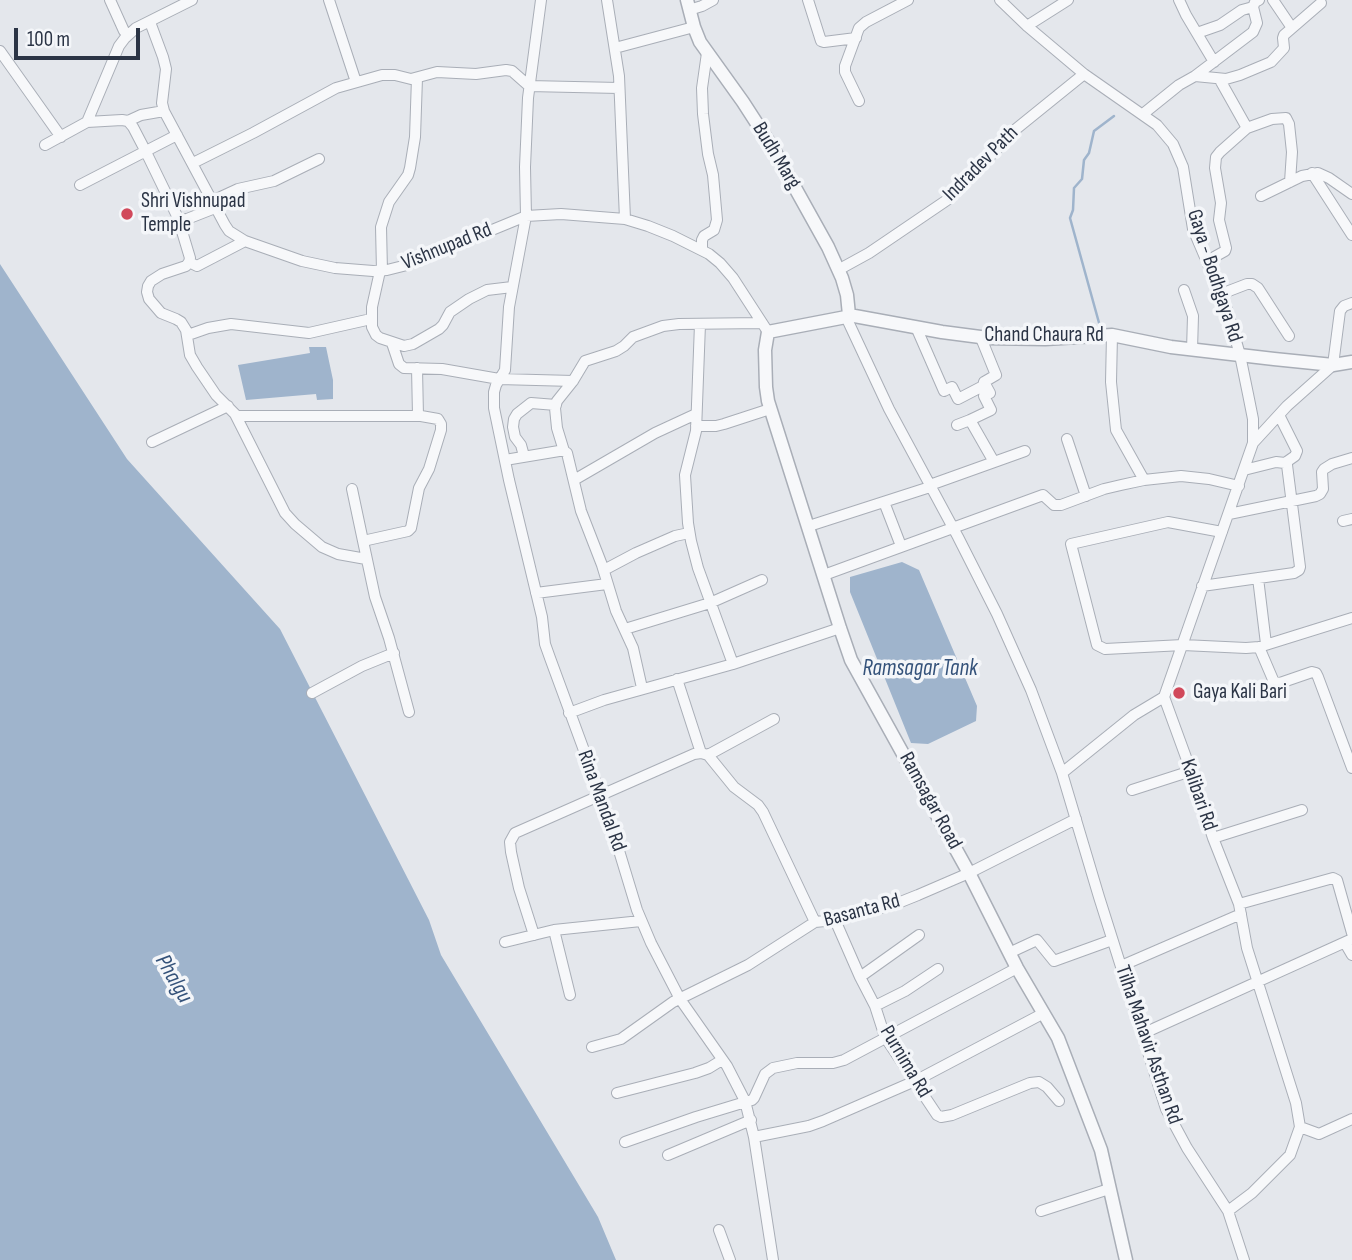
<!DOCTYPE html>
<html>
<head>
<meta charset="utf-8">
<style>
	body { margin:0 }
	#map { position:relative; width:1352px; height:1260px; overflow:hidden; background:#e4e7ec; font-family:"Sofia Sans Condensed",sans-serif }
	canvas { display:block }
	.scale { position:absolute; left:14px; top:28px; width:126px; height:32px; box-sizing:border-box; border:4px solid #2b3445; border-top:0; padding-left:9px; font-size:21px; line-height:24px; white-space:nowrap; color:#2b3445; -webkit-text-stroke:5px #f4f6f9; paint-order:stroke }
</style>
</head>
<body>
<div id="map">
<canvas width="1352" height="1260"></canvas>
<div class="scale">100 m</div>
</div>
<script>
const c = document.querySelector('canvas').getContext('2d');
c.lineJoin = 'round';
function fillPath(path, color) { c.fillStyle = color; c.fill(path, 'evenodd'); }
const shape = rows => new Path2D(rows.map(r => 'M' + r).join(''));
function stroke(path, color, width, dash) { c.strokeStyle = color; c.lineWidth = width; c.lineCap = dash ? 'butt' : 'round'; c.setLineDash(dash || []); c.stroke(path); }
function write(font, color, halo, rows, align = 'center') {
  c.font = font + ' "Sofia Sans Condensed",sans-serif'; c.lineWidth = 7; c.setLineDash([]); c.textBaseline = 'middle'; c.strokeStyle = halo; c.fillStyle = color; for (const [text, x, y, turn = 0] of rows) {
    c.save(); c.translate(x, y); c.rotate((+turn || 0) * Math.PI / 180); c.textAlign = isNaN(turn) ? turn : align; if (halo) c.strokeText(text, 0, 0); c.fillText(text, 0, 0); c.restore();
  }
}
const water = shape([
	[0,264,127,459,280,629,429,920,441,955,598,1217,616,1260,0,1260],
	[309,347,326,347,333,380,333,399,317,400,316,394,246,400,238,365,310,353],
	[902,562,919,570,977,706,976,721,928,744,911,743,850,592,850,577]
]);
const stream = shape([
	[1101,330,1070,218,1073,210,1074,188,1082,179,1084,160,1089,153,1094,131,1114,116]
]);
const minor = shape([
	[110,0,124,31],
	[329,0,356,82],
	[541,0,528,98,525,167,526,216,509,307,505,370,496,385,494,392,494,408,509,480,542,617,545,644,550,658,610,821,637,910,651,943,680,999,727,1066,745,1101,754,1137,773,1260],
	[607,0,619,76,625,219],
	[808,0,821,41,824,42,856,38],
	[1000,0,1027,26,1084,74,1157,125,1173,144,1183,167,1193,229,1227,309,1240,355,1248,394,1253,419,1253,443,1164,697,1191,771,1213,838,1239,904,1247,948,1296,1103,1300,1127,1290,1155,1252,1193,1228,1211],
	[1179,0,1186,15,1214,62],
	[1273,0,1292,28],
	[689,10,702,6,713,0],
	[150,22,163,57,166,69,162,103,164,111,225,225,229,231,245,241,302,261,335,268,373,271,387,270,407,265,526,216,561,214,625,219,648,226,673,236,709,254,720,263,733,278,768,332],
	[1027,26,1068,0],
	[1197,33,1220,25,1242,10,1253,7],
	[615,48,694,27],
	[0,51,61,137],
	[1195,76,1253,32,1257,23,1253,7,1255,2,1259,0],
	[1220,80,1247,128],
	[859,101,845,72,845,66,859,28,866,22,908,0],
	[1143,114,1179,85,1195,76,1226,79,1240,75,1271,62,1284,48,1283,38,1284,35,1321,3],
	[128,121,141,115,164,111],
	[87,122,119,46,125,38,136,28,192,0],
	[45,145,87,122,122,120,128,121,133,127,146,152,178,218,181,220,187,219,215,208],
	[193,163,253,133,336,88,382,75,395,75,411,79,437,72,476,74,506,70,512,71,529,86,619,88],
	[1312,173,1352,235],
	[80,185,177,135],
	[1261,196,1302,176,1318,173,1329,178,1352,194],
	[212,201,238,189,274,181,319,159],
	[178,218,190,258,189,262,186,266,162,274,151,281,148,286,147,292,149,299,161,313,176,319,181,322,186,330,190,355,197,367,216,395,235,414,285,513,295,524,322,547,338,554,366,559],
	[702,250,702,240,704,236,714,230,717,220,713,175,708,154,703,114,702,88,707,53],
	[1207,261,1225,251,1226,248,1219,220,1221,203,1215,168,1216,157,1220,152,1247,128,1272,119,1286,118,1289,124,1292,152,1290,182],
	[189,262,197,266,245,241],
	[838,270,869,253,950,198,1016,129,1084,74],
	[380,271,372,307,372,327,376,335,380,338,404,346,413,344,439,329,443,325,450,312,469,299,487,290,512,287],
	[382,271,381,227,389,202,408,175,410,168,415,137,417,78],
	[1184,290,1193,316,1192,350],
	[1221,294,1247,284,1252,284,1258,288,1289,336],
	[846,317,889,409,958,537,997,614,1031,690,1062,773,1099,897,1166,1109,1187,1148,1228,1211,1244,1260],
	[700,324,696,431,685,475,688,523,691,541,698,568,733,664],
	[916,327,944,391,952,387,958,399,983,386,984,382,996,375,981,338],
	[188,335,208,328,231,324,309,333,371,319],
	[1112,335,1111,382,1116,430,1144,480],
	[392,343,399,364,404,368,442,369,499,379,573,381],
	[417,368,418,416],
	[984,382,990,393,984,396,991,410,970,420,994,462],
	[1279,415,1297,451,1295,456,1285,463],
	[236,416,421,416,438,419,441,424,441,430,429,469,419,488,411,528,408,531,363,541,375,597,389,638,409,712],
	[957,425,970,420],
	[696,426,716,426,724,424,770,409],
	[1067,439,1086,496],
	[152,442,228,406],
	[1253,443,1287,406,1333,365,1340,311,1344,306,1352,303],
	[564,451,557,428,555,408,557,401,573,381,585,361,616,351,624,346,633,337,663,326,679,324,762,323],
	[524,456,521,445,515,437,513,427,514,419,517,414,531,403,556,405],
	[505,460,559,451,564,451,567,453,581,511,602,565,616,611,633,648,642,688],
	[574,480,655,433,696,414],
	[930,485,1025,451],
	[352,489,363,541],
	[884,502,901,546],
	[1229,514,1316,496,1320,494,1323,489,1322,472,1324,469,1332,464,1352,458],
	[1343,521,1352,519],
	[809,526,930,487],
	[1222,532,1168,522,1071,544,1097,645,1105,649,1183,645,1246,648,1259,647,1352,618],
	[604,570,636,553,675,536,689,533],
	[824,575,1043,495,1054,505,1061,505,1104,489,1121,485,1144,480,1181,476,1209,479,1239,486],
	[1258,578,1266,644],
	[1202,586,1294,573,1299,570,1300,567,1287,465,1285,463,1276,462,1244,470],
	[536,593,607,584],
	[625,629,710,603,762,580],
	[1259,647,1274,682,1280,683,1312,672,1316,673,1318,677,1352,768],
	[677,679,701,753],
	[312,693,362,666,394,653],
	[569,713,604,700,733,664,840,628],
	[708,755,734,787,758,805,763,812,815,922],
	[1062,773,1134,715,1164,697],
	[1132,790,1191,771],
	[1213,838,1302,810],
	[1239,904,1333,878,1337,880,1352,933],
	[835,920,860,977,875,1006,885,1037,937,1115,941,1117,952,1115,1030,1083,1039,1082,1047,1087,1059,1101],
	[554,930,570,995],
	[534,935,519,888,511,852,510,842,515,833,694,754,701,753,708,755,774,719],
	[505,942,554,930,641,921],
	[1345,943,1352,955],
	[1009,953,1037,940,1054,961,1112,940],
	[1121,966,1241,914],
	[860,977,919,935],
	[875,1006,905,991,938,969],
	[1142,1034,1352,939],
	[592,1047,621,1039,673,1002,748,965,815,922,835,920,893,905,918,895,969,873,1076,819],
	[617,1093,695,1073,709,1068,722,1060],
	[1300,1127,1319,1134,1352,1119],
	[754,1137,809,1126,823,1121,915,1081,1044,1013],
	[625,1142,696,1117,752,1100,754,1098,765,1074,773,1068,797,1063,833,1063,844,1060,1017,968],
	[668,1155,751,1120],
	[1041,1211,1109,1189],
	[719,1230,730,1260]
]);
const tertiary = shape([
	[687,0,694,27,700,42,743,102,774,150,828,247,842,278,847,295,849,315,846,317,768,332,765,350,766,387,768,401,840,628,851,660,969,873,1017,968,1058,1038,1101,1150,1126,1260],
	[849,315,942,332,988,338,1045,339,1112,335,1171,347,1274,359,1333,365,1352,362]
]);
const markers = [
	[127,214,7,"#d1495b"],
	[1179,693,7,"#d1495b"]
];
const streetNames = [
	["Budh Marg",776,156,59],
	["Indradev Path",981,164,-45],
	["Vishnupad Rd",447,247,-22],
	["Gaya - Bodhgaya Rd",1214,276,72],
	["Chand Chaura Rd",1044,336],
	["Kalibari Rd",1198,795,71],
	["Rina Mandal Rd",601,801,70],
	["Ramsagar Road",930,801,61],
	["Basanta Rd",862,911,-15],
	["Tilha Mahavir Asthan Rd",1148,1045,71],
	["Purnima Rd",905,1062,59]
];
const poiNames = [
	["Shri Vishnupad",141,202],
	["Temple",141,226],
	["Gaya Kali Bari",1193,693]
];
const waterNames = [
	["Ramsagar Tank",920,669],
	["Phalgu",173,979,60]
];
fillPath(water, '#9fb4cc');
stroke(stream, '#9fb4cc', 2.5);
stroke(minor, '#a9aeb7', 12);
stroke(tertiary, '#a9aeb7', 15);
stroke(minor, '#f7f8fa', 10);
stroke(tertiary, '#f7f8fa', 12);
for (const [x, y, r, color] of markers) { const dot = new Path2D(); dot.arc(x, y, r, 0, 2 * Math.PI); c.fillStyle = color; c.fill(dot); stroke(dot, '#f4f6f9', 2.5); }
write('21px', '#2b3445', '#f4f6f9', streetNames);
write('21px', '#2b3445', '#f4f6f9', poiNames, 'left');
write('italic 23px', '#34527a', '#f4f6f9', waterNames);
</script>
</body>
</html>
